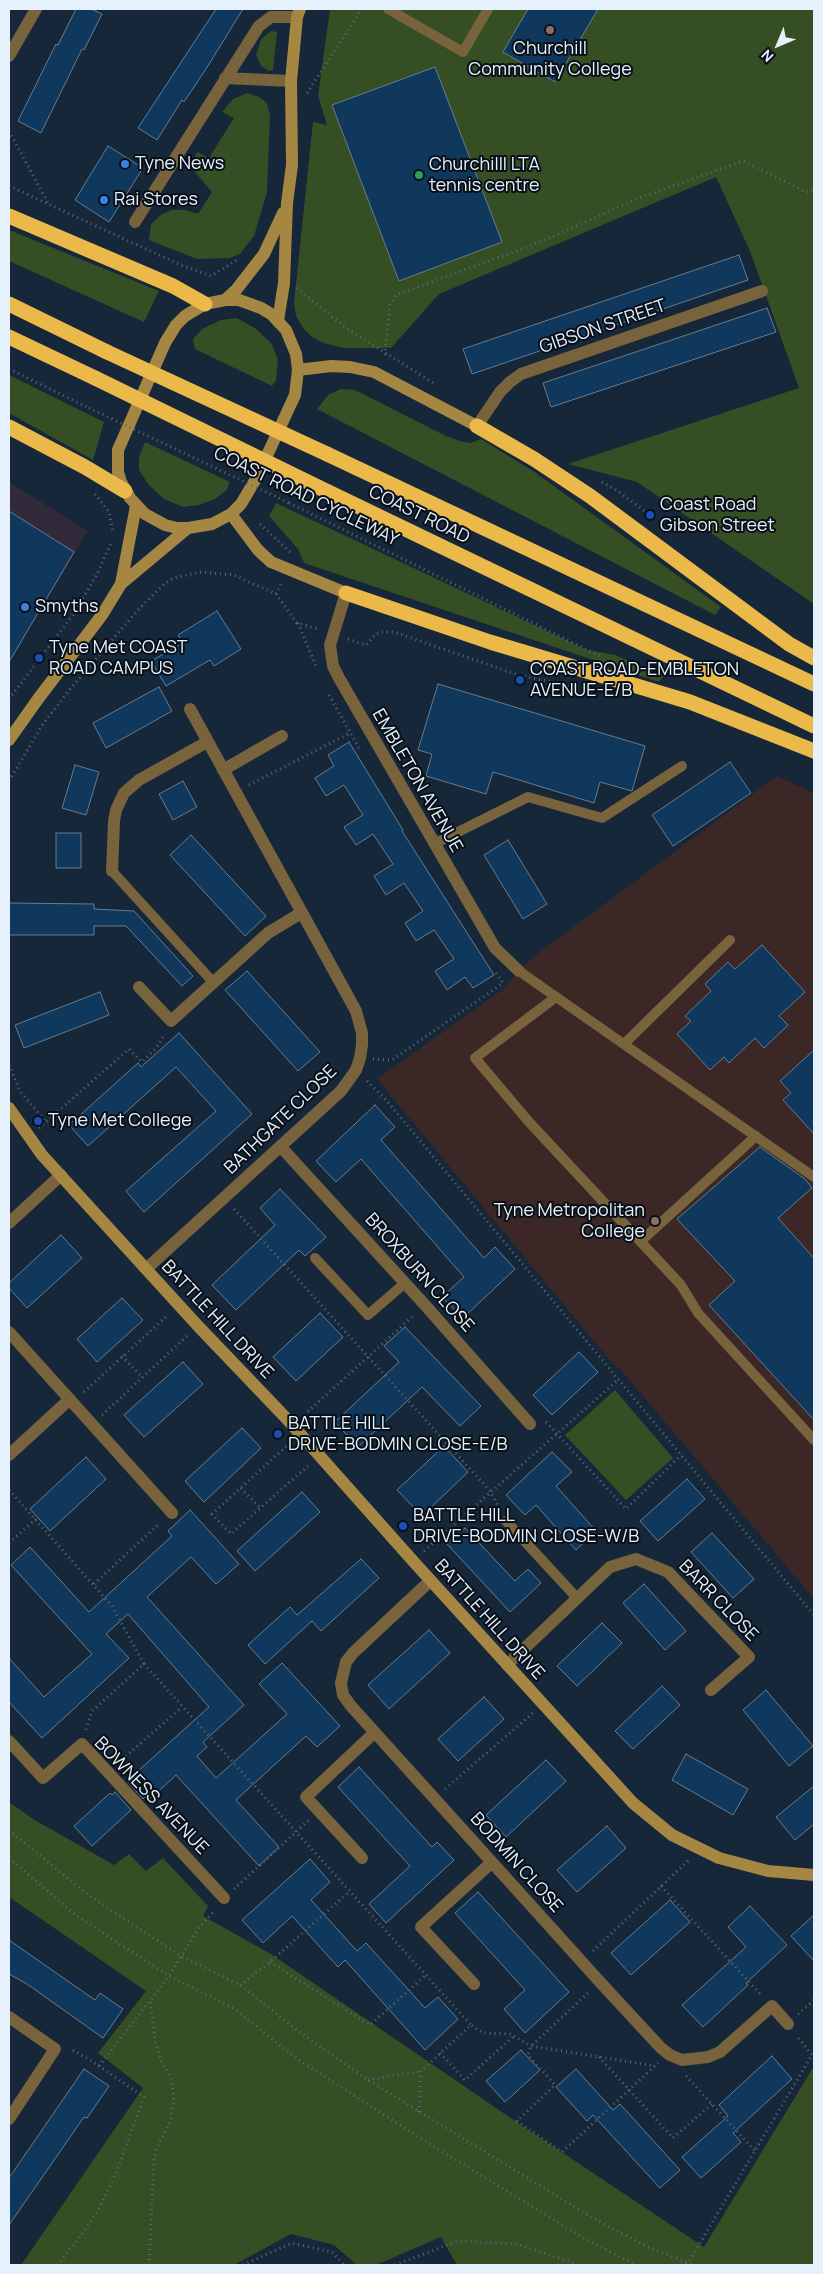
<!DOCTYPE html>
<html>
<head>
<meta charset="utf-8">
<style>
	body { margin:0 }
	#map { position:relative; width:823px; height:2274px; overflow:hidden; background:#152739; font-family:Manrope,sans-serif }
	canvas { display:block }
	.frame { position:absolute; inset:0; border:10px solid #e6f1fe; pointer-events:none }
	.north { position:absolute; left:753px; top:20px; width:50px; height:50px; -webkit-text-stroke:4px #080f17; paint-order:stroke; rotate:225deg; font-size:14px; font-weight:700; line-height:20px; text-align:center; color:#e6f1fe }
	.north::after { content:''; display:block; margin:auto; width:18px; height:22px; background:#e6f1fe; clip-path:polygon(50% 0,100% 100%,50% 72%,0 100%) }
</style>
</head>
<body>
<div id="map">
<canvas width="823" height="2274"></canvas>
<div class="frame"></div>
<div class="north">N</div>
</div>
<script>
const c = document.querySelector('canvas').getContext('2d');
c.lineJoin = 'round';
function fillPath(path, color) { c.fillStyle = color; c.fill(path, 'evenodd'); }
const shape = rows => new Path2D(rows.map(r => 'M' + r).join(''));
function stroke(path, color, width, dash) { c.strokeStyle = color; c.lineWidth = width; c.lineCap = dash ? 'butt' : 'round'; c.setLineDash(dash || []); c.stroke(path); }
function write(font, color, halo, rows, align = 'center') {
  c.font = font + ' Manrope,sans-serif'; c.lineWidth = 4; c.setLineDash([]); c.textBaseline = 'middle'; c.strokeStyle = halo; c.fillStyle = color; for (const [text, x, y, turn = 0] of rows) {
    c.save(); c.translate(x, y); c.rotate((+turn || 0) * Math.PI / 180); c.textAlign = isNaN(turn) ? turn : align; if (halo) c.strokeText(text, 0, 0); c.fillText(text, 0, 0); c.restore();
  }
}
const commercial = shape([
	[9,482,88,531,9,662]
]);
const education = shape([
	[777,776,814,793,814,1599,621,1370,613,1364,377,1079,502,990,530,959]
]);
const green = shape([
	[330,9,814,9,814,604,637,482,568,464,799,388,750,251,716,177,439,294,391,348,343,348,324,343,312,337,303,328,296,316,294,303,313,122,327,125,318,96],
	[271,31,277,32,273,70,269,71,261,66,256,55,261,39],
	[247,93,259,97,267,103,270,116,267,192,254,236,240,254,230,258,197,259,149,240,151,224,162,214,172,210,186,210,198,214,212,192,195,172,193,161,197,152,209,158,234,118,222,112,233,99],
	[9,230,159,291,144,322,9,261],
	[237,318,256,329,272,344,278,360,276,380,272,386,195,349,193,339,202,329,221,320],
	[9,375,104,422,93,460,9,413],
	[341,389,355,390,446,436,460,441,470,443,481,439,533,471,721,607,715,615,317,409,328,395],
	[145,442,230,482,226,491,213,500,199,505,183,507,164,499,149,485,139,470,139,457],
	[276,503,587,650,615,655,664,676,659,682,304,563,298,549,269,516],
	[615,1390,673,1458,626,1500,565,1435],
	[9,1802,33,1819,114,1865,129,1854,146,1871,163,1858,208,1906,203,1916,271,1954,515,2121,704,2247,814,2066,814,2265,457,2265,441,2237,376,2265,357,2265,334,2245,291,2234,234,2265,21,2265,143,2088,98,2053,146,1991,9,1897]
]);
const building = shape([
	[76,9,91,9,102,14,84,50,82,49,41,133,18,121,56,44,58,45,76,9],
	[216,9,243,9,206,69,184,102,182,100,157,140,138,128,216,9],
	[528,9,598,9,555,82,503,52,528,9],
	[435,67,502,242,399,281,332,105,435,67],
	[108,146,143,168,109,222,75,200,108,146],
	[739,255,748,280,472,374,463,349,739,255],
	[767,308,776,332,551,407,543,383,767,308],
	[9,511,74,552,9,662,9,511],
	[217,611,241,649,214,666,210,660,166,686,151,661,183,643,178,635,217,611],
	[438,684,645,746,632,791,600,782,594,803,493,772,486,794,426,776,432,754,418,750,438,684],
	[159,687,172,711,106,748,93,723,159,687],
	[349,742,403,830,402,831,494,975,473,988,465,977,447,990,435,971,454,959,434,930,416,941,405,923,423,911,404,883,386,895,374,876,393,864,373,834,356,845,344,827,363,815,344,785,326,796,315,778,334,766,328,755,349,742],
	[730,762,751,793,673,846,652,815,730,762],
	[75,765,99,772,86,815,62,808,75,765],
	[183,781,197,807,173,820,159,794,183,781],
	[56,833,81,833,81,868,56,868,56,833],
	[191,835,266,916,245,936,170,855,191,835],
	[508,840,547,904,523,919,484,855,508,840],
	[9,903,94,904,94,909,134,911,193,976,182,986,126,926,94,926,94,935,9,935,9,903],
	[762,945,805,992,779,1016,788,1025,764,1048,755,1038,729,1063,724,1057,710,1070,677,1034,691,1021,685,1016,711,991,705,984,728,962,735,969,762,945],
	[247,971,320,1052,298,1071,225,990,247,971],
	[100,992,109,1015,24,1048,15,1025,100,992],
	[179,1033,252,1114,144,1212,126,1191,216,1111,176,1067,88,1146,69,1125,138,1063,141,1067,179,1033],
	[814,1050,814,1134,783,1100,791,1093,780,1081,814,1050],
	[375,1105,395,1127,381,1140,484,1258,495,1247,515,1269,463,1318,442,1297,464,1277,361,1159,336,1182,316,1161,375,1105],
	[760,1147,805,1179,812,1188,778,1218,814,1258,814,1420,709,1305,735,1281,677,1219,760,1147],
	[280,1189,326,1237,305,1256,299,1250,236,1310,212,1285,275,1225,260,1208,280,1189],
	[61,1235,82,1258,27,1308,9,1288,9,1283,61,1235],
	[122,1298,143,1320,97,1362,77,1339,122,1298],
	[320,1313,343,1337,296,1381,273,1357,320,1313],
	[405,1327,481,1406,460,1426,422,1387,358,1447,335,1422,399,1362,384,1346,405,1327],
	[579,1352,598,1372,552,1415,533,1395,579,1352],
	[183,1362,203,1384,144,1437,124,1415,183,1362],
	[242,1428,261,1448,204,1502,185,1481,242,1428],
	[444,1446,468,1472,422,1516,397,1490,444,1446],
	[552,1452,572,1472,556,1486,596,1531,576,1550,536,1505,525,1515,506,1495,552,1452],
	[86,1457,106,1479,50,1531,30,1509,86,1457],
	[687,1479,705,1499,658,1541,640,1521,687,1479],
	[302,1492,320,1512,255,1571,237,1551,302,1492],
	[190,1510,239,1564,216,1584,191,1557,147,1597,244,1705,203,1742,207,1747,197,1756,216,1778,287,1714,259,1684,282,1663,340,1726,317,1747,306,1736,236,1800,279,1847,259,1866,176,1775,150,1799,147,1795,143,1799,127,1781,209,1707,128,1614,106,1634,129,1658,42,1738,9,1702,9,1658,44,1697,92,1654,11,1565,30,1547,89,1612,172,1536,168,1531,190,1510],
	[465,1528,515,1581,528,1569,541,1583,510,1612,447,1544,465,1528],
	[712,1533,754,1579,733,1598,691,1552,712,1533],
	[361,1559,379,1578,321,1631,312,1621,265,1664,248,1645,290,1607,297,1615,361,1559],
	[644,1584,686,1631,665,1650,623,1603,644,1584],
	[602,1623,622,1643,577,1686,557,1666,602,1623],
	[429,1630,450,1653,389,1709,368,1685,429,1630],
	[662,1686,680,1705,633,1749,615,1731,662,1686],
	[766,1690,813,1746,789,1766,743,1710,766,1690],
	[484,1697,504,1719,458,1761,438,1739,484,1697],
	[686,1754,748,1789,733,1815,672,1780,686,1754],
	[546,1760,566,1781,506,1837,486,1815,546,1760],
	[359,1767,432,1847,437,1842,454,1860,386,1923,369,1904,410,1866,338,1787,359,1767],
	[814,1786,814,1824,795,1840,776,1817,814,1786],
	[115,1792,131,1810,92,1846,74,1826,110,1793,112,1795,115,1792],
	[607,1826,626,1848,577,1892,557,1870,607,1826],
	[310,1859,330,1882,311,1900,357,1951,366,1943,425,2008,438,1997,458,2019,425,2050,345,1960,338,1967,292,1916,263,1943,242,1920,310,1859],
	[478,1892,569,1992,525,2033,504,2009,525,1990,455,1913,478,1892],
	[670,1900,690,1922,631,1975,611,1953,670,1900],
	[750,1906,787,1945,746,1983,748,1985,703,2027,682,2005,746,1947,728,1927,750,1906],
	[814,1915,814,1961,791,1936,814,1915],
	[9,1940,95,2000,100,1993,123,2009,103,2038,27,1984,9,1974,9,1940],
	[521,2050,540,2070,505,2102,486,2081,521,2050],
	[772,2056,792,2079,733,2133,741,2142,701,2178,682,2157,728,2116,719,2105,772,2056],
	[84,2069,109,2086,87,2118,84,2117,9,2225,9,2178,84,2069],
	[576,2069,613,2110,620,2104,680,2170,660,2188,593,2115,587,2121,556,2087,576,2069]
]);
const path = shape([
	[307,93,362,9],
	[9,131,49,205],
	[9,186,181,265,211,276,237,260,239,261],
	[297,288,346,328,435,384],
	[385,355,390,305,396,295,543,241,639,198,743,161,806,192,814,190],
	[9,369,89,408],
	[602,482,616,490,650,515],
	[95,494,109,512,113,532],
	[289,503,602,657],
	[260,524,290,552],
	[276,594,282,581],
	[298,623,316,666],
	[348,639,366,645,375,635,380,632,394,632,518,675,574,687],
	[329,695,359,748],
	[9,699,73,615,96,576,112,541],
	[9,781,43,724,71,688,137,611,164,584,174,578,200,572,234,575,276,594,297,623,318,629],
	[249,785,350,733],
	[496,973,503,983],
	[373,1059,392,1060,503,983],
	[9,1065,20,1091,46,1122],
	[367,1081,387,1101,814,1615],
	[39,1128,129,1049,142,1062,157,1047,164,1035],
	[234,1209,490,1491,500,1509],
	[122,1356,142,1377],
	[84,1392,168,1315],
	[102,1415,187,1336],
	[304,1415,414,1315],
	[546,1422,626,1509,681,1455],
	[290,1443,212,1514,231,1534,308,1466],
	[241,1488,260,1508],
	[9,1490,112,1606,144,1664,92,1711,86,1730],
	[9,1543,36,1519],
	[424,1551,618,1380],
	[94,1584,160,1523],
	[144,1664,471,2025],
	[118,1763,181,1708],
	[445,1789,533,1713],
	[9,1830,88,1895,181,1956,240,1985,297,2030,368,2080,591,2217,648,2247,694,2265],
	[9,1858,77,1916,169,1976,235,2009,296,2058,420,2138,587,2240,636,2265],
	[661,1886,762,1996],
	[234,1889,309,1820],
	[593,1951,690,1859],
	[270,1962,370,2025,426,1975],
	[240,1985,270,1962,350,1891],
	[588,1993,531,2046,528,2055,555,2085,517,2121,562,2152,658,2063],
	[798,2014,814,2000],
	[440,2053,465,2080,514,2036],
	[599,2057,673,2138,712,2104],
	[99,2066,169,1976,200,1926,215,1910],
	[686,2076,755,2151],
	[368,2080,421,2071],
	[419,2112,421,2071,471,2025,483,2033,510,2034,531,2046,655,2066],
	[57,2265,77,2241,98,2211,117,2171,144,2097,99,2066,75,2051,70,2050],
	[149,2265,154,2160,156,2149,170,2122,174,2101,172,2080,161,2060,155,2040,150,2000],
	[243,2265,292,2243,332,2252,344,2265],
	[395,2265,458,2241,517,2244,580,2265],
	[681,2265,688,2263,812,2055,797,2036]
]);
const lane = shape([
	[388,9,463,52,488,9],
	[434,844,528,797,602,818,682,766],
	[112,871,213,982],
	[519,971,814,1177],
	[556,997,475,1058,529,1122,681,1285,698,1313,814,1440],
	[624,1044,730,940],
	[641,1241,756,1136],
	[315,1258,368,1315,405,1283],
	[506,1521,577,1598]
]);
const street = shape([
	[9,56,36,9],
	[225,78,291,81],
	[135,222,259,26,271,17,297,17],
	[477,426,500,392,510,382,521,374,762,291],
	[346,593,330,645,333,666,339,678,495,948,519,971],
	[223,770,282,736],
	[112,871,114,821,116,810,124,793,139,780,207,742],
	[139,987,171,1021,268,933,301,913],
	[281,1147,425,1305,530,1424],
	[9,1223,61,1175],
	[146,1269,341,1091,356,1070,360,1058,362,1045,362,1033,356,1011,190,709],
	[9,1332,172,1513],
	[9,1455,70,1399],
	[430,1581,353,1653,346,1662,341,1683,343,1695,351,1706,600,1982,661,2048,670,2055,682,2060,708,2057,720,2052,772,2006,788,2024],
	[507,1665,610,1567,636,1559,668,1572,749,1657,711,1690],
	[9,1741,43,1778,82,1744,224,1898],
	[362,1858,306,1797,374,1733],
	[474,1984,421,1927,491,1863],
	[9,2017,55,2049,9,2119]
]);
const secondary = shape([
	[225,300,239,300,261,308,271,314,286,330,296,354,298,370,295,395,257,477,241,504,231,514,212,524,188,528,177,528,165,525,145,514,130,498,121,482,118,472,118,450,165,343,176,325,185,316,205,304,225,300],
	[225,300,236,290,264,254,283,213],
	[278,321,284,283,287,203,292,165,291,81,297,17,300,9],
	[298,370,331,366,350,367,374,372,477,426],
	[231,514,258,550,271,562,346,593],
	[121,584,136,506],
	[9,740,38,699,102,615,121,584,188,528],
	[9,1108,42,1155,198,1326,286,1418,413,1561,633,1803,672,1835,719,1858,768,1871,814,1875]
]);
const highway = shape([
	[9,216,173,286,205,304],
	[9,304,107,352],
	[9,337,95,378],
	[477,426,534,459,590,496,789,644,814,658],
	[9,427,85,467,125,491],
	[327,454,814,684],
	[318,487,814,726],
	[346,593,490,642,690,702,814,751]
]);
const pathBridge = shape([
	[89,408,289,503]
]);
const highwayBridge = shape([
	[107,352,327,454],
	[95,378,318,487]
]);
const markers = [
	[550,30,5,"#8d6e63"],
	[125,164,5,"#3f7fe0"],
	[419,175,5,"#2e9e5b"],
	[104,200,5,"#3f7fe0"],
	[650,515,5,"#1a4fb4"],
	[25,607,5,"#3f7fe0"],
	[39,658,5,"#1a4fb4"],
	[520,680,5,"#1a4fb4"],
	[38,1121,5,"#1a4fb4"],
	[655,1221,5,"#8d6e63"],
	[278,1434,5,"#1a4fb4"],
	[403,1526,5,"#1a4fb4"]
];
const poiNames = [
	["Churchill",550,49,"center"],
	["Community College",550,70,"center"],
	["Tyne News",135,164],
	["Churchilll LTA",429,165],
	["tennis centre",429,186],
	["Rai Stores",114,200],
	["Coast Road",660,505],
	["Gibson Street",660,526],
	["Smyths",35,607],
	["Tyne Met COAST",49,648],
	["ROAD CAMPUS",49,669],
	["COAST ROAD-EMBLETON",530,670],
	["AVENUE-E/B",530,691],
	["Tyne Met College",48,1121],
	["Tyne Metropolitan",645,1211,"right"],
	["College",645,1232,"right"],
	["BATTLE HILL",288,1424],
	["DRIVE-BODMIN CLOSE-E/B",288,1445],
	["BATTLE HILL",413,1516],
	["DRIVE-BODMIN CLOSE-W/B",413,1537]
];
const streetNames = [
	["GIBSON STREET",603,327,-19],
	["COAST ROAD CYCLEWAY",306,497,26],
	["COAST ROAD",419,515,26],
	["EMBLETON AVENUE",417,781,60],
	["BATHGATE CLOSE",281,1120,-44],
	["BROXBURN CLOSE",419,1273,48],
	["BATTLE HILL DRIVE",217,1320,47],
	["BARR CLOSE",718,1601,46],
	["BATTLE HILL DRIVE",489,1620,48],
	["BOWNESS AVENUE",151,1796,46],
	["BODMIN CLOSE",516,1863,48]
];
fillPath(commercial, '#302a3a');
fillPath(education, '#3b2726');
fillPath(green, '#364e23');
fillPath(building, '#10385c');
stroke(building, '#677c91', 1);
stroke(path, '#596979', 3, [1, 4]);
stroke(lane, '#78633c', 10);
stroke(street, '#78633c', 12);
stroke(secondary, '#a68643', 12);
stroke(highway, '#ebb84a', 15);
stroke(pathBridge, '#596979', 3, [1, 4]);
stroke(highwayBridge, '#ebb84a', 15);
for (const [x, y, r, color] of markers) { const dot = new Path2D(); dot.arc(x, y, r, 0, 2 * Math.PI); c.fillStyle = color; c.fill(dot); stroke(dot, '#080f17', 2); }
write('18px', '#e6f1fe', '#080f17', poiNames, 'left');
write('18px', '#e6f1fe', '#080f17', streetNames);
</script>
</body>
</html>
